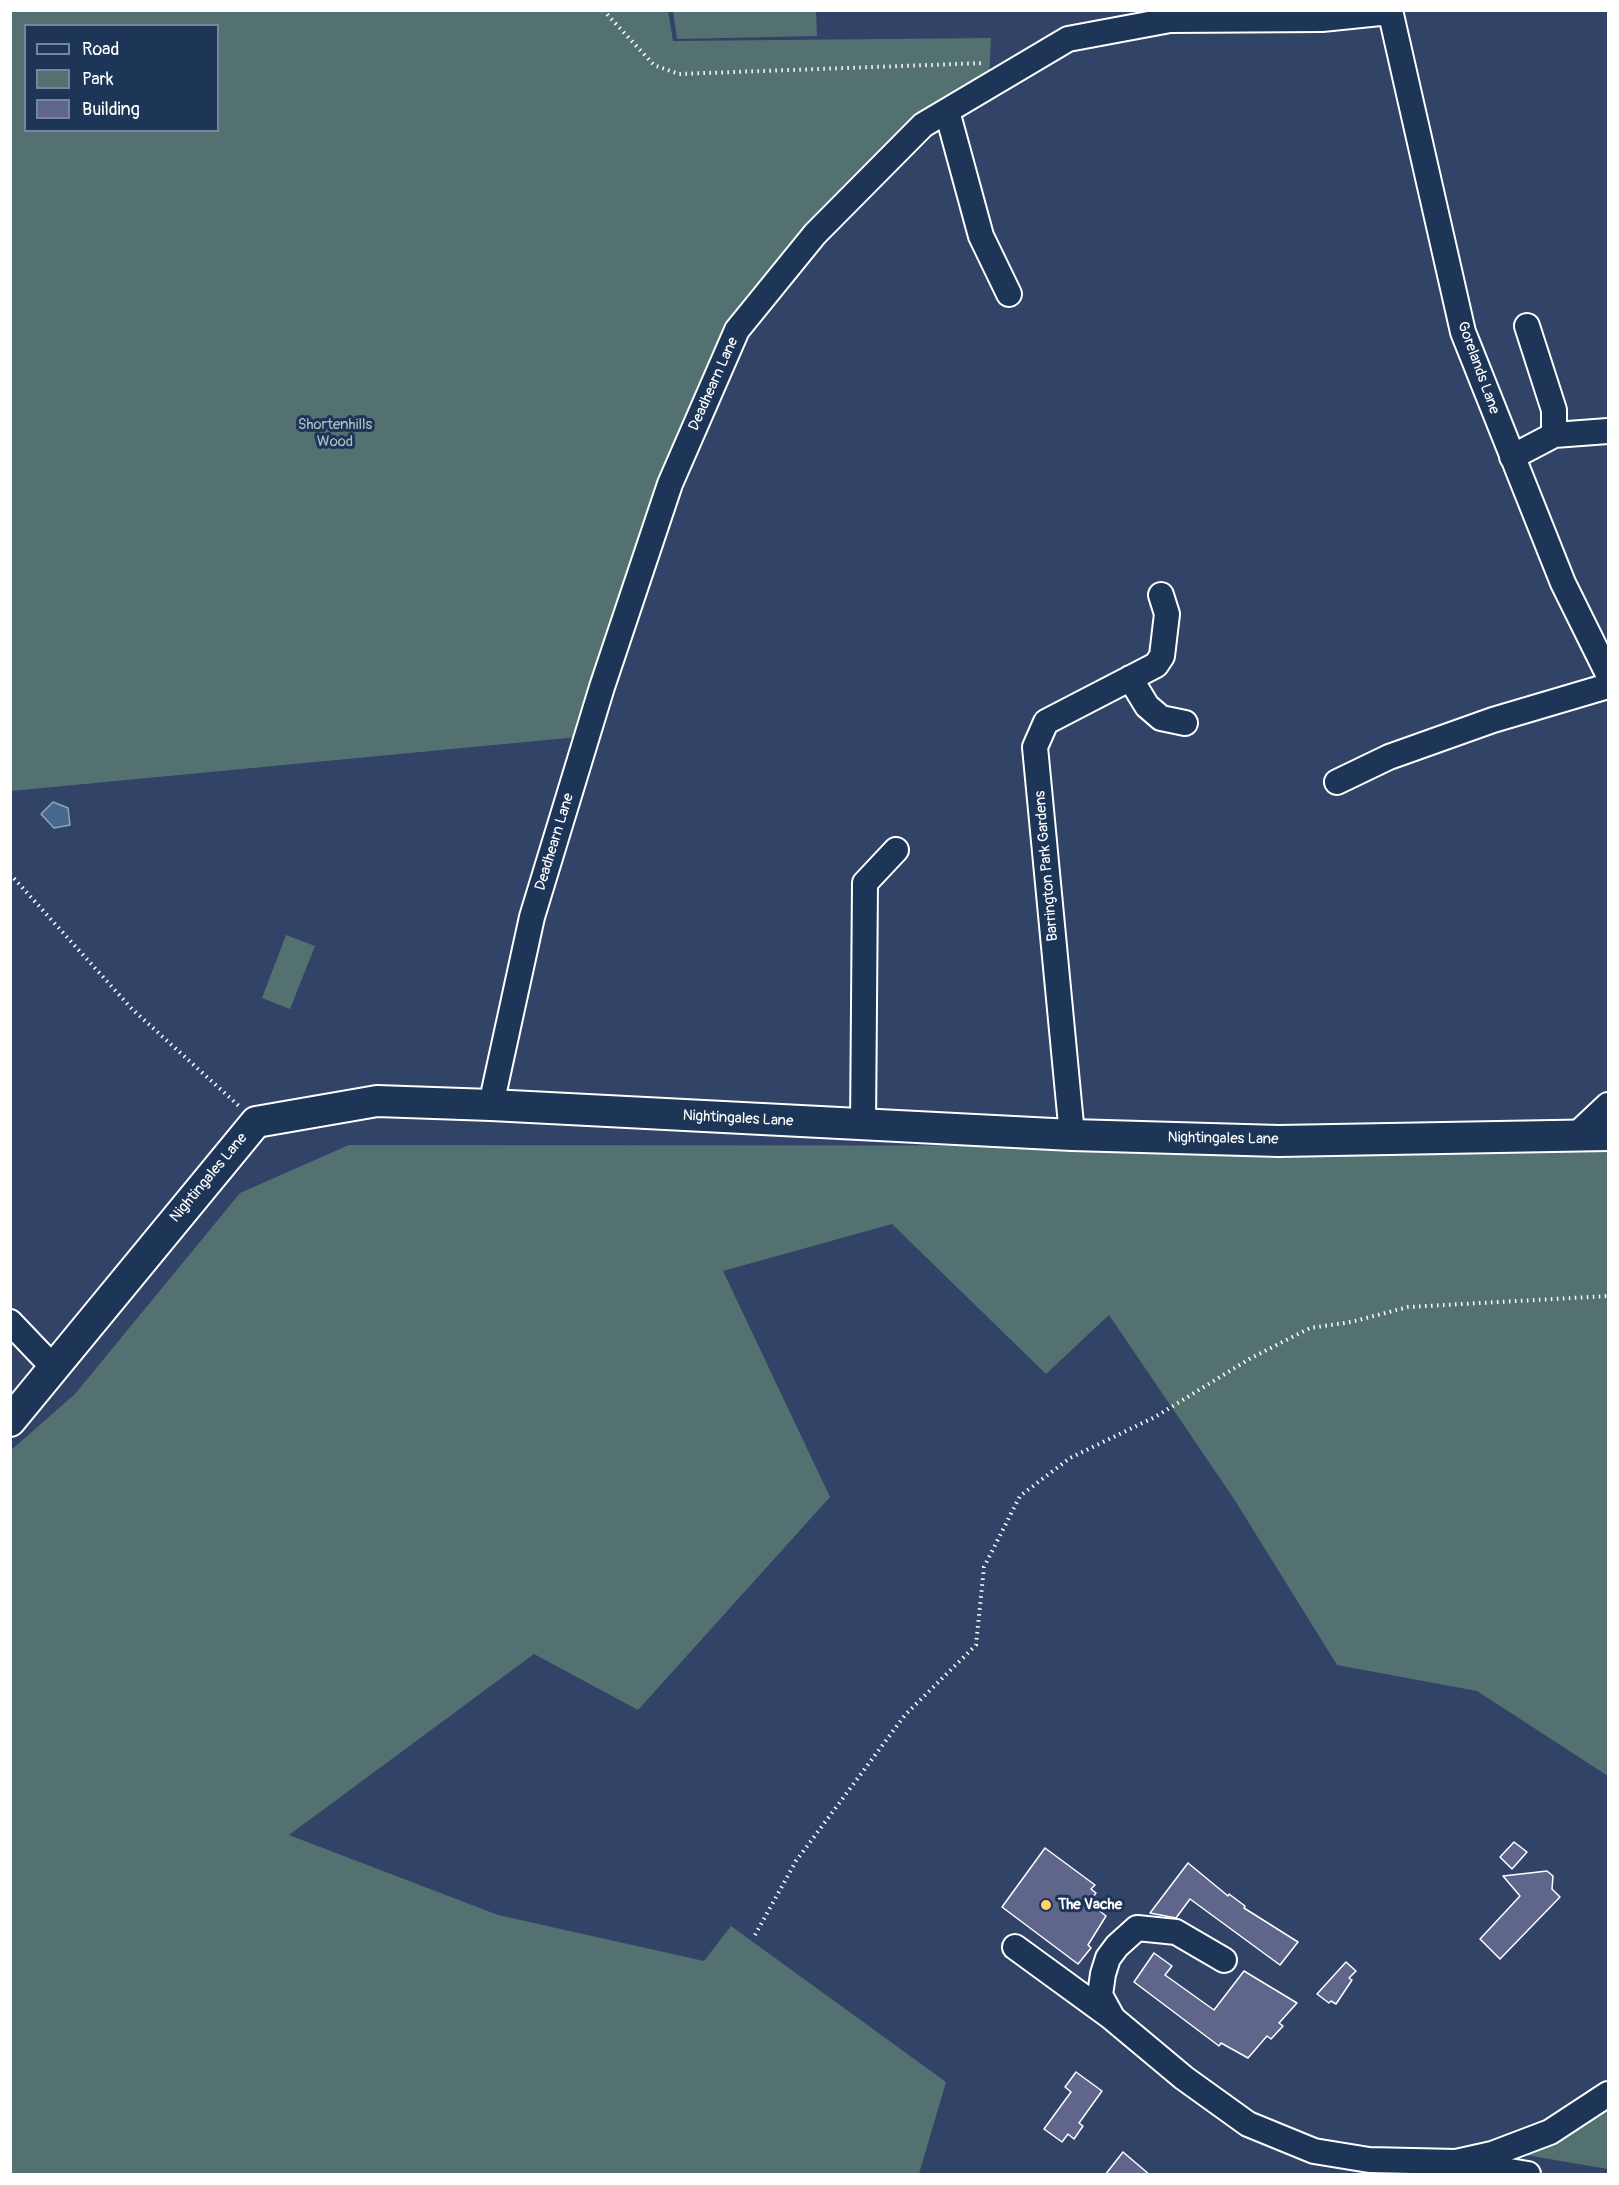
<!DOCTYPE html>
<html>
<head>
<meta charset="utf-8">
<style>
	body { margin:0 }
	#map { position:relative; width:1619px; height:2185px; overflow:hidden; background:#314367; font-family:Pangolin,sans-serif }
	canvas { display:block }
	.frame { position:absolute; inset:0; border:12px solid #fff; pointer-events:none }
	.legend { position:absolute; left:24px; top:24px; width:195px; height:108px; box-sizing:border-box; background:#1d3557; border:2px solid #77869a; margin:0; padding:8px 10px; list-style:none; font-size:18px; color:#fff }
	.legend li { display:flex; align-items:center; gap:12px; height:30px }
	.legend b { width:30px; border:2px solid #77869a }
</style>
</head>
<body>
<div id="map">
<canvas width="1619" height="2185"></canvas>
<div class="frame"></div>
<ul class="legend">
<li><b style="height:8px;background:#1d3557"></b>Road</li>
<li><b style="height:16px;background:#537170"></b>Park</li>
<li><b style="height:16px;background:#5f658b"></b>Building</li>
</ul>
</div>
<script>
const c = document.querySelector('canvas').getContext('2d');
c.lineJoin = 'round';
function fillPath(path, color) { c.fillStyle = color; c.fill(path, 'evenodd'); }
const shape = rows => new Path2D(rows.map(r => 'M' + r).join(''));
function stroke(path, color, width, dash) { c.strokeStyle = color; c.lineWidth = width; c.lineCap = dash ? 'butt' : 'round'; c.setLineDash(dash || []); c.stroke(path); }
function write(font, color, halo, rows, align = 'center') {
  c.font = font + ' Pangolin,sans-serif'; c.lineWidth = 6; c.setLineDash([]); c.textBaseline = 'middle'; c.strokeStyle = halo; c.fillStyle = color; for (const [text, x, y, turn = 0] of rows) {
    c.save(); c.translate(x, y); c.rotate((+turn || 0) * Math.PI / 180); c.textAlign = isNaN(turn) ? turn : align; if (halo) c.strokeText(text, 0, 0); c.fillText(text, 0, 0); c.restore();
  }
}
const green = shape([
	[668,10,673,41,991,38,989,77,734,322,578,737,11,791,11,11],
	[26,26,218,26,218,130,26,130],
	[673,11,816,11,817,36,677,39],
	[286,935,315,946,290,1009,262,998],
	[349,1145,1608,1146,1608,1776,1477,1691,1337,1665,1234,1499,1109,1315,1046,1374,892,1224,723,1271,830,1497,638,1710,534,1654,289,1835,498,1915,704,1961,731,1926,946,2082,919,2174,11,2174,10,1451,75,1394,240,1193],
	[1608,2110,1608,2169,1502,2151]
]);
const water = shape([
	[53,802,68,808,70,825,54,828,41,814,53,802]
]);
const building = shape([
	[1514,1842,1527,1852,1512,1869,1500,1857,1514,1842],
	[1045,1848,1095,1885,1091,1889,1096,1893,1089,1902,1106,1916,1088,1945,1091,1948,1078,1964,1002,1907,1045,1848],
	[1188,1863,1228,1896,1229,1894,1245,1906,1244,1908,1298,1942,1280,1965,1190,1899,1176,1918,1150,1913,1188,1863],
	[1547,1871,1553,1876,1552,1889,1560,1897,1500,1959,1480,1939,1520,1896,1503,1876,1547,1871],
	[1154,1953,1172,1966,1165,1975,1214,2010,1244,1971,1297,2003,1279,2023,1283,2026,1271,2039,1267,2036,1248,2058,1221,2043,1219,2046,1134,1982,1154,1953],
	[1346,1962,1356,1971,1349,1978,1352,1980,1336,2004,1331,2001,1329,2003,1317,1994,1346,1962],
	[1076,2072,1102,2091,1079,2123,1083,2126,1074,2139,1068,2134,1062,2142,1044,2129,1071,2092,1065,2087,1076,2072],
	[1123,2152,1150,2175,1105,2175,1123,2152]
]);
const path = shape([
	[603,10,654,65,679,74,985,63],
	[10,874,132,1009,239,1106],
	[755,1935,796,1861,905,1715,976,1645,984,1567,1020,1496,1070,1458,1155,1417,1251,1358,1310,1328,1351,1322,1408,1307,1608,1296]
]);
const minor = shape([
	[1390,10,1463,332,1563,583,1608,674],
	[947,111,981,236,1009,294],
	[1527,326,1554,410,1554,435],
	[1512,457,1554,435,1608,431],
	[1130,678,1147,706,1161,718,1185,723],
	[1337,782,1389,757,1493,720,1608,686],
	[491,1105,532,917,602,687,670,484,737,330,815,234,923,125,1068,39,1170,20,1322,19,1390,12],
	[863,1126,865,883,896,850],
	[1072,1135,1035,747,1046,722,1156,665,1162,656,1167,614,1161,595],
	[1575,1136,1608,1105],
	[10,1322,53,1367],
	[1015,1947,1111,2017,1184,2078,1248,2124,1314,2151,1369,2160,1456,2162,1492,2154,1550,2132,1608,2094],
	[1112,2017,1100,1995,1103,1974,1108,1958,1117,1946,1137,1928,1176,1932,1224,1960],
	[1467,2164,1528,2174]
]);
const major = shape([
	[10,1421,256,1122,377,1101,491,1105,1072,1135,1279,1141,1608,1135]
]);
const markers = [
	[1046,1905,6,"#ffd166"]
];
const streetNames = [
	["Gorelands Lane",1478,368,70],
	["Deadhearn Lane",714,384,-66],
	["Deadhearn Lane",555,842,-73],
	["Barrington Park Gardens",1047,866,-95],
	["Nightingales Lane",738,1119,3],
	["Nightingales Lane",1223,1139,1],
	["Nightingales Lane",209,1178,-50]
];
const parkNames = [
	["Shortenhills",335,425],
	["Wood",335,442]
];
const poiNames = [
	["The Vache",1058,1905]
];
fillPath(green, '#537170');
fillPath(water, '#46688c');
stroke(water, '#90a4ba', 1.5);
fillPath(building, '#5f658b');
stroke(building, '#fff', 1.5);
stroke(minor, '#fff', 28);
stroke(major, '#fff', 34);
stroke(path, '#fff', 4, [1.5, 4.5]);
stroke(minor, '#1d3557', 24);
stroke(major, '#1d3557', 30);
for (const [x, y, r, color] of markers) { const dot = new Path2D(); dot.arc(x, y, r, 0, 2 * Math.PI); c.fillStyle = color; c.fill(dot); stroke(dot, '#1d3557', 2); }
write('15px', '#fff', '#1d3557', streetNames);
write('15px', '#b2bfbf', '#1d3557', parkNames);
write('bold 15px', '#fff', '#1d3557', poiNames, 'left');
</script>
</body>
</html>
